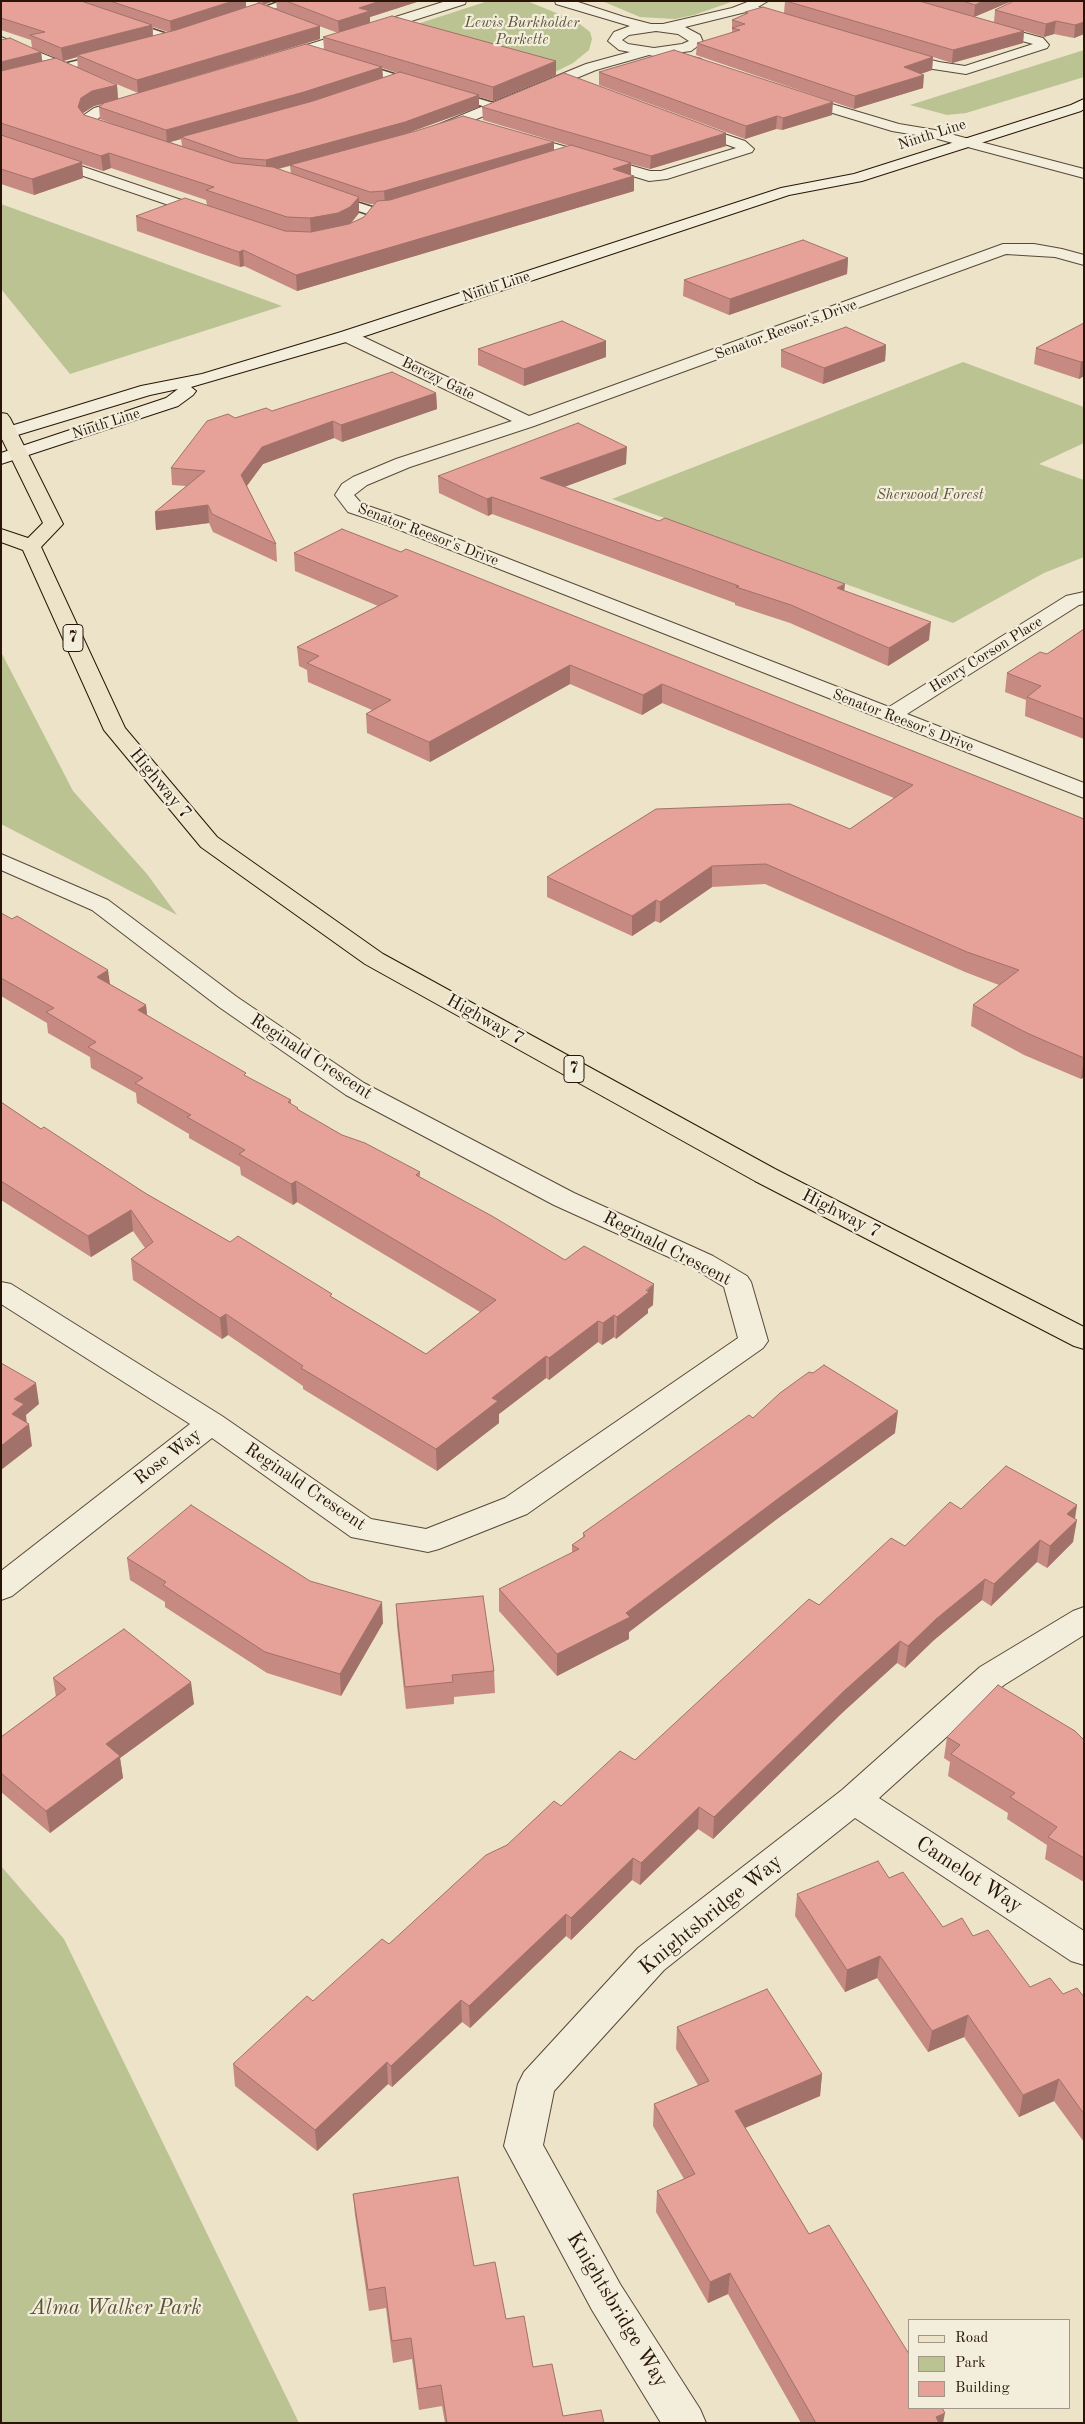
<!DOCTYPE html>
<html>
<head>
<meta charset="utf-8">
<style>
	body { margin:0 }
	#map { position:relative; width:1085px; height:2424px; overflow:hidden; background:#ece3c8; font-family:"Old Standard TT",serif }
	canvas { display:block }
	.frame { position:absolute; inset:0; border:2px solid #281507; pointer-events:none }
	.legend { position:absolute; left:908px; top:2319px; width:162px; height:90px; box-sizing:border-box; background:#f3eddb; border:1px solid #a29786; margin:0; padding:6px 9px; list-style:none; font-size:15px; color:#281507 }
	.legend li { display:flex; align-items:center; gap:10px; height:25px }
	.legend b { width:25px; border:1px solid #a29786 }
</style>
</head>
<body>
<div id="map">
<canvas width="1085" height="2424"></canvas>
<div class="frame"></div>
<ul class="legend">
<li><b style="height:6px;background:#ece3c8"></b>Road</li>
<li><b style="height:14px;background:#bbc393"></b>Park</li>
<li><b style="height:14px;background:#e6a198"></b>Building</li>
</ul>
</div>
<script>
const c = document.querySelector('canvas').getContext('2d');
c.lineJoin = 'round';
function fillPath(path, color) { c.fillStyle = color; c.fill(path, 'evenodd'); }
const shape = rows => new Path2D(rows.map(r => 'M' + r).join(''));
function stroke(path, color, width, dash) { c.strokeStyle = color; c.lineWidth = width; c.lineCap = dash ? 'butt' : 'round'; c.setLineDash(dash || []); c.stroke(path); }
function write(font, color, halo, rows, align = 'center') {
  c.font = font + ' "Old Standard TT",serif'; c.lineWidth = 4.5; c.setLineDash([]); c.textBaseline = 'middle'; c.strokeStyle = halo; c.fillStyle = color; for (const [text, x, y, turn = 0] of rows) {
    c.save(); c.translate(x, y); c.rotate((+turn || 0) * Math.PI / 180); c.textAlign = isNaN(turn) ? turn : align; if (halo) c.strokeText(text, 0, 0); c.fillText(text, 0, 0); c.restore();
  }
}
const green = shape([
	[488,1,527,1,576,21,590,32,592,39,589,50,573,63,555,72,402,29],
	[602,1,734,1,694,15,675,19,640,17],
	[1084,50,1084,77,966,113,947,115,910,105],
	[1,204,282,306,70,374,1,289],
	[963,362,1084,407,1084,443,1039,464,1084,480,1084,557,1044,573,953,623,612,499],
	[1,652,73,791,147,874,177,915,1,824],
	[1,1866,64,1939,299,2423,1,2423]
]);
const service = shape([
	[281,1,297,1,249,18,240,16,281,1],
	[125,20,176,37,177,39,172,42,121,25,120,23,125,20],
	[105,54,109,55,109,59,1,85,1,79,105,54],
	[355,62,420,82,421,84,416,87,351,67,351,63,355,62],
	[453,91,500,105,501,107,496,110,449,96,449,92,453,91],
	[331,194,372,207,396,203,402,207,396,211,371,215,327,201,327,195,331,194]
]);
const minor = shape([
	[446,1,466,1,465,4,285,61,275,61,273,58,275,55,446,1],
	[555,1,575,1,624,17,651,24,663,24,732,8,750,1,768,1,758,7,794,18,796,21,789,25,746,12,685,27,700,35,703,42,691,51,676,53,701,59,703,62,701,65,696,66,649,55,596,70,440,134,430,134,428,131,430,128,586,64,630,52,619,50,608,41,614,32,630,26,556,4,555,1],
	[656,31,678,34,689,41,682,44,654,48,628,44,622,40,629,35,656,31],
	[987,23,1043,38,1049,45,1047,48,966,74,933,69,892,58,890,55,897,51,939,62,965,66,1033,44,982,30,980,27,987,23],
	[1,37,88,72,90,75,83,79,78,78,1,46,1,37],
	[798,94,899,124,935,130,1084,169,1084,178,934,138,892,131,793,101,791,98,798,94],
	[136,97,141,98,143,101,141,104,104,114,95,121,123,131,125,134,123,137,118,138,86,128,81,121,84,115,94,108,136,97],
	[691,123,745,141,754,149,752,152,667,179,649,181,513,140,511,137,518,133,650,171,661,171,736,148,686,130,684,127,686,124,691,123],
	[1,139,214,211,217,214,214,217,204,217,1,148,1,139],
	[1003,244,1034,244,1062,249,1084,255,1084,265,1055,257,1006,254,534,426,410,467,367,485,354,495,362,504,401,517,889,707,1066,596,1084,592,1084,604,1079,605,907,714,1084,783,1084,798,387,525,348,512,335,495,342,484,353,477,396,459,512,421,341,340,339,336,341,332,353,332,529,416,1003,244],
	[1,854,108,900,237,997,364,1083,574,1193,713,1256,747,1276,751,1282,768,1341,763,1348,527,1514,439,1549,428,1552,351,1537,212,1438,12,1596,1,1600,1,1571,190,1424,1,1304,1,1282,11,1284,222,1416,371,1519,426,1529,505,1498,738,1338,724,1287,693,1268,554,1205,346,1095,219,1007,92,910,1,870,1,854],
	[1084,1607,1084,1635,1004,1685,879,1798,1084,1931,1084,1965,1071,1961,855,1818,664,1970,554,2091,543,2145,620,2284,700,2409,706,2423,661,2423,592,2310,504,2146,518,2084,524,2072,638,1948,842,1790,980,1667,1073,1611,1084,1607]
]);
const secondary = shape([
	[1084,99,1084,109,1081,111,862,181,789,195,353,340,191,387,196,391,193,395,178,406,1,464,1,453,166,398,178,389,150,395,1,440,1,429,141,386,202,374,341,332,781,188,854,174,1071,105,1084,99]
]);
const primary = shape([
	[1,413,7,414,10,418,63,524,41,547,125,728,217,837,383,954,775,1169,1084,1327,1084,1349,1074,1346,755,1181,365,964,201,847,104,730,23,550,1,542,1,529,28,538,43,523,1,437,1,413]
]);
const wall = shape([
	[1,1,246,1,246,7,259,3,254,1,274,1,264,4,277,9,276,1,420,1,370,17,370,23,556,75,493,101,479,97,479,107,405,134,554,142,554,151,570,146,483,120,482,107,726,146,650,169,631,164,631,175,634,191,297,291,244,266,240,267,137,231,136,216,207,205,206,200,111,168,103,171,82,164,83,178,34,195,1,184,1,40,32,48,31,40,1,30],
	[292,16,338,33,323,37,324,49,172,83,320,39],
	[153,27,168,32,153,36],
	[41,52,56,58,42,61],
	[77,57,78,68,138,93,118,99,117,85,63,61],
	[382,68,397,73,383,78],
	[102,104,99,107,100,119,113,124,84,115,83,113,94,106],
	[181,139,182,146,170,142],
	[290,166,291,174,278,169],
	[359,201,370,204,374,204,364,217,351,223,359,213],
	[785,1,1012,1,974,17,994,22,995,10,1084,1,1084,34,1074,38,1054,34,1044,37,1024,31,1023,43,952,63,933,57,932,70,920,74,923,88,854,109,696,55,697,43,732,33,732,20,745,15,745,12,784,13],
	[599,72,832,115,782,130,776,129,745,139,599,85],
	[848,258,847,274,729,315,683,296,684,280],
	[1084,323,1084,376,1079,379,1034,364,1036,348],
	[606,341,606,357,524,386,478,365,478,349],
	[886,345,885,361,823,384,781,367,781,350],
	[436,393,437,409,342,442,334,438,263,464,247,486,276,544,277,562,213,532,209,523,156,530,155,512,186,486,172,485,171,468,235,418,272,411],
	[626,464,564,487,844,591,929,640,888,666,790,623,735,605,735,603,492,514,488,516,439,493,438,476],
	[294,553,1084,819,1084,1077,1081,1079,1024,1055,971,1026,973,1005,999,985,965,972,765,884,712,887,660,923,655,921,632,936,547,897,547,877,850,829,894,798,662,703,642,715,570,684,430,762,367,733,366,714,372,710,308,682,307,670,299,666,297,647,378,606,295,571],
	[1084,629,1084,739,1025,716,1026,700,1005,692,1007,673,1047,654],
	[1,913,110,984,146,1005,147,1015,247,1077,291,1100,291,1104,298,1110,342,1135,420,1172,420,1177,565,1260,653,1305,648,1309,648,1313,616,1339,614,1337,602,1345,598,1342,549,1380,546,1378,499,1414,499,1423,437,1471,303,1389,303,1386,228,1335,222,1339,133,1280,131,1259,145,1248,133,1231,91,1257,1,1200,1,1102,41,1129,145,1193,230,1242,332,1297,426,1354,480,1312,297,1202,293,1205,241,1175,240,1167,189,1138,189,1134,137,1103,136,1093,91,1068,90,1057,48,1033,47,1023,1,996],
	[753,1418,895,1433,777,1519,629,1632,629,1639,557,1676,499,1611,499,1589,572,1553,572,1545,583,1537,583,1533],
	[1077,1505,1075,1519,1073,1542,1047,1568,1037,1562,991,1606,982,1600,934,1640,905,1668,897,1663,842,1713,713,1839,698,1829,640,1885,632,1880,571,1940,566,1936,470,2028,462,2022,392,2087,388,2084,317,2151,235,2086,233,2064,389,1944,507,1845,561,1806,635,1760,819,1605,905,1546,961,1509],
	[127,1558,383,1623,341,1696,267,1673,165,1607,165,1602,130,1580],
	[396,1604,494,1671,495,1693,454,1697,454,1704,406,1709,397,1626],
	[53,1678,194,1704,120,1758,123,1778,50,1833,1,1792,1,1737,56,1697],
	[947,1737,1084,1740,1084,1882,1045,1859,1047,1845,1007,1819,1008,1813,948,1776,950,1762,944,1758],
	[889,1878,943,1927,973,1936,1030,1987,1063,1994,1084,1997,1084,2142,1054,2101,1019,2117,964,2037,928,2052,877,1978,845,1992,795,1916,797,1894],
	[677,2027,822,2074,820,2096,745,2128,809,2234,943,2423,801,2423,728,2294,708,2303,656,2212,657,2191,684,2179,653,2126,654,2104,698,2085,676,2049],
	[353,2194,474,2266,506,2319,533,2367,563,2416,604,2423,445,2423,442,2406,419,2410,412,2359,393,2363,386,2308,369,2311,355,2215]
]);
const shadedWall = shape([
	[233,1,246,1,246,10,171,33,170,21],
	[263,1,274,1,263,5],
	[380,1,420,1,370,17,370,23,339,33,338,21,359,8],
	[983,1,1012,1,974,17,975,5],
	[1056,21,1054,34,1044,37,1046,24],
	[1084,22,1084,34,1074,38,1075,25],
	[152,25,153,38,77,55,77,57,63,61,61,48],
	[320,26,320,39,138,93,137,80],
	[1024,31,1023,43,952,63,953,50],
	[41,52,43,66,1,77,1,62],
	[933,57,932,70,903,80,904,67],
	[556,61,556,75,493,101,493,87],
	[382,67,383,79,304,105,181,137,181,139,167,143,166,130],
	[924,75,923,88,854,109,855,96],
	[117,85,118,100,94,106,83,113,78,107,81,98,92,91],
	[479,95,479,107,405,134,266,172,266,160],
	[833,102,832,115,782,130,783,118],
	[777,116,776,129,745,139,746,126],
	[726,133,726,146,650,169,651,156],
	[554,142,554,155,385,204,384,191],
	[109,153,111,168,103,171,101,156],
	[82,162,83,178,34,195,32,179],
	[631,163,631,177,634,176,634,191,297,291,296,275],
	[359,197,359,213,351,223,338,229,311,234,310,218],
	[243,250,244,266,240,267,239,252],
	[848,258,847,274,729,315,730,299],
	[606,341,606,357,524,386,524,369],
	[886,345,885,361,823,384,824,368],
	[1084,361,1084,376,1079,379,1081,362],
	[436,393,437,409,342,442,341,425],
	[333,421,334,438,263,464,242,492,241,475,262,447],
	[627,447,626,464,540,496,540,478],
	[492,497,492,514,488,516,487,499],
	[208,505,209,523,156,530,155,512],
	[845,584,843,602,837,588],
	[931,622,929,640,888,666,889,648],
	[570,665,570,684,430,762,429,742],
	[662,684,662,703,642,715,643,695],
	[712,866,712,887,660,923,660,902],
	[656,900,655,921,632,936,632,916],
	[108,970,111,991,97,977],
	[146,1005,148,1025,138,1010],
	[1084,1058,1084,1077,1081,1079],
	[296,1181,297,1202,293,1205,291,1184],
	[131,1210,133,1231,91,1257,88,1236],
	[654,1284,653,1305,648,1309,648,1313,616,1339,617,1317],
	[226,1314,228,1335,222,1339,220,1318],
	[614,1315,614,1337,602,1345,603,1323],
	[598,1321,598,1342,549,1380,549,1358],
	[546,1356,546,1378,499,1414,499,1423,437,1471,436,1449,492,1398],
	[36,1383,39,1404,26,1415,27,1425,29,1424,32,1446,1,1470,1,1446,12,1414,14,1399],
	[898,1411,895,1433,777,1519,629,1632,629,1639,557,1676,557,1654,626,1613,779,1498],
	[1077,1505,1074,1522,1077,1520,1073,1542,1047,1568,1050,1546,1067,1514],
	[1040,1540,1037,1562,991,1606,994,1584],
	[985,1579,982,1600,934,1640,905,1668,908,1646,936,1619],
	[382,1602,383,1623,341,1696,340,1674],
	[900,1641,897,1663,842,1713,713,1839,714,1817,844,1691],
	[191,1682,194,1704,120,1758,123,1778,50,1833,46,1811,106,1744],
	[699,1807,698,1829,640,1885,641,1863],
	[633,1858,632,1880,571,1940,571,1918],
	[566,1914,566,1936,470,2028,469,2006],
	[880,1956,877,1978,845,1992,847,1970],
	[461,2000,462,2022,392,2087,391,2066],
	[968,2015,964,2037,928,2052,932,2031],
	[387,2062,388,2084,317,2151,315,2130],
	[822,2074,820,2096,733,2133,735,2111],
	[1059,2079,1054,2101,1019,2117,1023,2095],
	[730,2273,728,2294,708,2303,710,2282],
	[945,2413,943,2423,935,2423,936,2417]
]);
const building = shape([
	[1,1,81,1,152,25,61,48,30,35,45,32,1,18,1,1],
	[110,1,233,1,170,21,110,1],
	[286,1,380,1,359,8,370,11,338,21,286,1],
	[786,1,919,1,1024,31,953,50,786,1],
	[963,1,983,1,975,5,963,1],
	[1014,1,1084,1,1084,22,1075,25,1056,21,1046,24,995,10,1014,1],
	[259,3,320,26,137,80,77,55,176,30,259,3],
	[763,7,933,57,904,67,924,75,855,96,697,43,740,30,732,28,745,24,732,20,748,13,745,12,763,7],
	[392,16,556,61,493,87,323,37,392,16],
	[10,38,41,52,1,62,1,40,10,38],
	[306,44,382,67,304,92,166,130,99,107,104,103,306,44],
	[674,50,833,102,783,118,777,116,746,126,599,72,674,50],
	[56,58,117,85,92,91,81,98,78,107,84,115,233,163,273,167,359,197,350,207,338,213,310,218,287,217,206,190,214,187,109,153,101,156,1,123,1,71,56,58],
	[400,72,479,95,405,122,266,160,240,158,181,137,313,101,400,72],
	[564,73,726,133,651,156,482,107,564,73],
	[463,116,554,142,384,191,370,192,290,165,416,131,463,116],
	[1,135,82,162,32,179,1,169,1,135],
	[571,145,631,163,613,169,634,176,296,275,243,250,239,252,136,216,185,198,285,231,311,232,349,224,364,217,377,201,390,200,571,145],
	[803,240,848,258,730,299,684,280,803,240],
	[562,321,606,341,524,369,478,349,562,321],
	[1084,323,1084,361,1081,362,1036,348,1084,323],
	[846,327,886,345,824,368,781,350,846,327],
	[392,372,436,393,341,425,333,421,262,447,241,475,276,544,212,514,208,505,155,512,205,471,171,468,207,421,228,414,235,418,266,408,272,411,392,372],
	[578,423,627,447,540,478,659,521,665,518,845,584,837,588,931,622,889,648,791,605,736,587,739,586,492,497,487,499,438,476,578,423],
	[342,529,401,552,406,549,1084,819,1084,1058,1027,1033,973,1005,1019,970,967,952,766,864,712,866,660,902,656,900,632,916,547,877,656,809,790,804,850,829,913,785,662,684,643,695,570,665,429,742,366,714,391,700,307,663,319,656,297,647,398,596,294,553,342,529],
	[1084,629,1084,719,1027,697,1041,686,1007,673,1040,652,1047,654,1084,629],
	[1,913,12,919,17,916,108,970,97,977,146,1005,138,1010,246,1073,244,1075,291,1100,288,1102,298,1108,297,1109,342,1135,365,1143,420,1172,416,1175,492,1216,565,1260,584,1246,654,1284,646,1290,649,1292,617,1317,614,1315,603,1323,598,1321,549,1358,546,1356,492,1398,498,1401,436,1449,301,1368,303,1366,226,1314,220,1318,131,1259,153,1242,131,1210,88,1236,1,1181,1,1102,41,1129,44,1127,145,1193,230,1242,238,1236,332,1294,330,1296,426,1354,496,1300,296,1181,291,1184,239,1154,245,1150,187,1117,191,1115,135,1083,143,1078,88,1047,96,1042,46,1012,54,1008,1,978,1,913],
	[1,1363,36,1383,14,1399,24,1404,12,1414,29,1424,1,1446,1,1363],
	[824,1365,898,1411,779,1498,626,1613,630,1617,557,1654,499,1589,579,1549,572,1545,585,1536,583,1533,749,1415,753,1418,780,1393,809,1372,813,1373,824,1365],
	[1006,1466,1077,1505,1067,1514,1077,1520,1050,1546,1040,1540,994,1584,985,1579,936,1619,908,1646,900,1641,844,1691,714,1817,699,1807,641,1863,633,1858,571,1918,566,1914,469,2006,461,2000,391,2066,387,2062,315,2130,233,2064,307,1996,313,2001,382,1939,389,1944,486,1855,507,1845,554,1801,561,1806,620,1751,635,1760,809,1599,819,1605,891,1538,905,1546,950,1502,961,1509,1006,1466],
	[191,1505,310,1581,382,1602,340,1674,265,1652,163,1585,166,1582,127,1558,191,1505],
	[483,1596,494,1671,452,1675,453,1682,405,1687,396,1604,483,1596],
	[124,1629,191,1682,106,1744,120,1756,46,1811,1,1773,1,1737,66,1689,53,1678,124,1629],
	[998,1685,1075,1731,1084,1740,1084,1858,1048,1837,1057,1827,1010,1797,1015,1793,951,1754,960,1745,947,1737,998,1685],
	[878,1861,889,1878,903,1872,943,1927,962,1918,973,1936,988,1930,1030,1987,1050,1978,1063,1994,1077,1988,1084,1997,1084,2114,1059,2079,1023,2095,968,2015,932,2031,880,1956,847,1970,797,1894,878,1861],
	[767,1989,822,2074,735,2111,809,2234,829,2225,909,2354,909,2408,942,2408,945,2413,936,2417,939,2423,816,2423,730,2273,710,2282,657,2191,695,2174,654,2104,709,2081,677,2027,767,1989],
	[458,2177,474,2266,495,2262,506,2319,524,2316,533,2367,552,2364,563,2416,601,2410,604,2423,447,2423,441,2385,418,2389,411,2338,392,2341,385,2287,368,2290,353,2194,458,2177]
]);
const farParknames = [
	["Lewis Burkholder",522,23],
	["Parkette",522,40],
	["Sherwood Forest",930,495]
];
const farStreetnames = [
	["Ninth Line",932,135,-18],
	["Ninth Line",496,287,-18],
	["Senator Reesor's Drive",786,330,-20],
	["Berczy Gate",438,379,26],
	["Ninth Line",106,424,-18],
	["Senator Reesor's Drive",428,535,21],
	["Henry Corson Place",986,655,-32],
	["Senator Reesor's Drive",903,721,21]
];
const shields = [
	[73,638,20],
	[574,1069,20]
];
const shieldNames = [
	["7",73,638],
	["7",574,1069]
];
const streetNames = [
	["Highway 7",160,784,50],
	["Highway 7",485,1020,29],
	["Reginald Crescent",311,1057,33],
	["Highway 7",841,1214,27],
	["Reginald Crescent",667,1249,27],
	["Rose Way",168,1457,-38],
	["Reginald Crescent",305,1487,34]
];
const nearStreetnames = [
	["Camelot Way",969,1875,33],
	["Knightsbridge Way",711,1915,-39],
	["Knightsbridge Way",617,2310,59]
];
const nearParknames = [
	["Alma Walker Park",116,2308]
];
fillPath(green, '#bbc393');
stroke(service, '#594837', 3);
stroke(minor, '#594837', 2);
stroke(secondary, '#281507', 2);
stroke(primary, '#281507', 2);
fillPath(service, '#f3eddb');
fillPath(minor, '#f3eddb');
fillPath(secondary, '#f3eddb');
fillPath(primary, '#ece3c8');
fillPath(wall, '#c68a83');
fillPath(shadedWall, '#a1716a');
fillPath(building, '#e6a198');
stroke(building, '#a1716a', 1);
write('italic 15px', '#5b5238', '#f3eddb', farParknames);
write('15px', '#281507', '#f3eddb', farStreetnames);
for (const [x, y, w] of shields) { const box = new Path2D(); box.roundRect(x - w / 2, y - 13.5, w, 27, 4); c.fillStyle = '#f3eddb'; c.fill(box); stroke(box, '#281507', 1); }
write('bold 16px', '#281507', null, shieldNames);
write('18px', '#281507', '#f3eddb', streetNames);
write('21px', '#281507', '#f3eddb', nearStreetnames);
write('italic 21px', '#5b5238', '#f3eddb', nearParknames);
</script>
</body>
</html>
